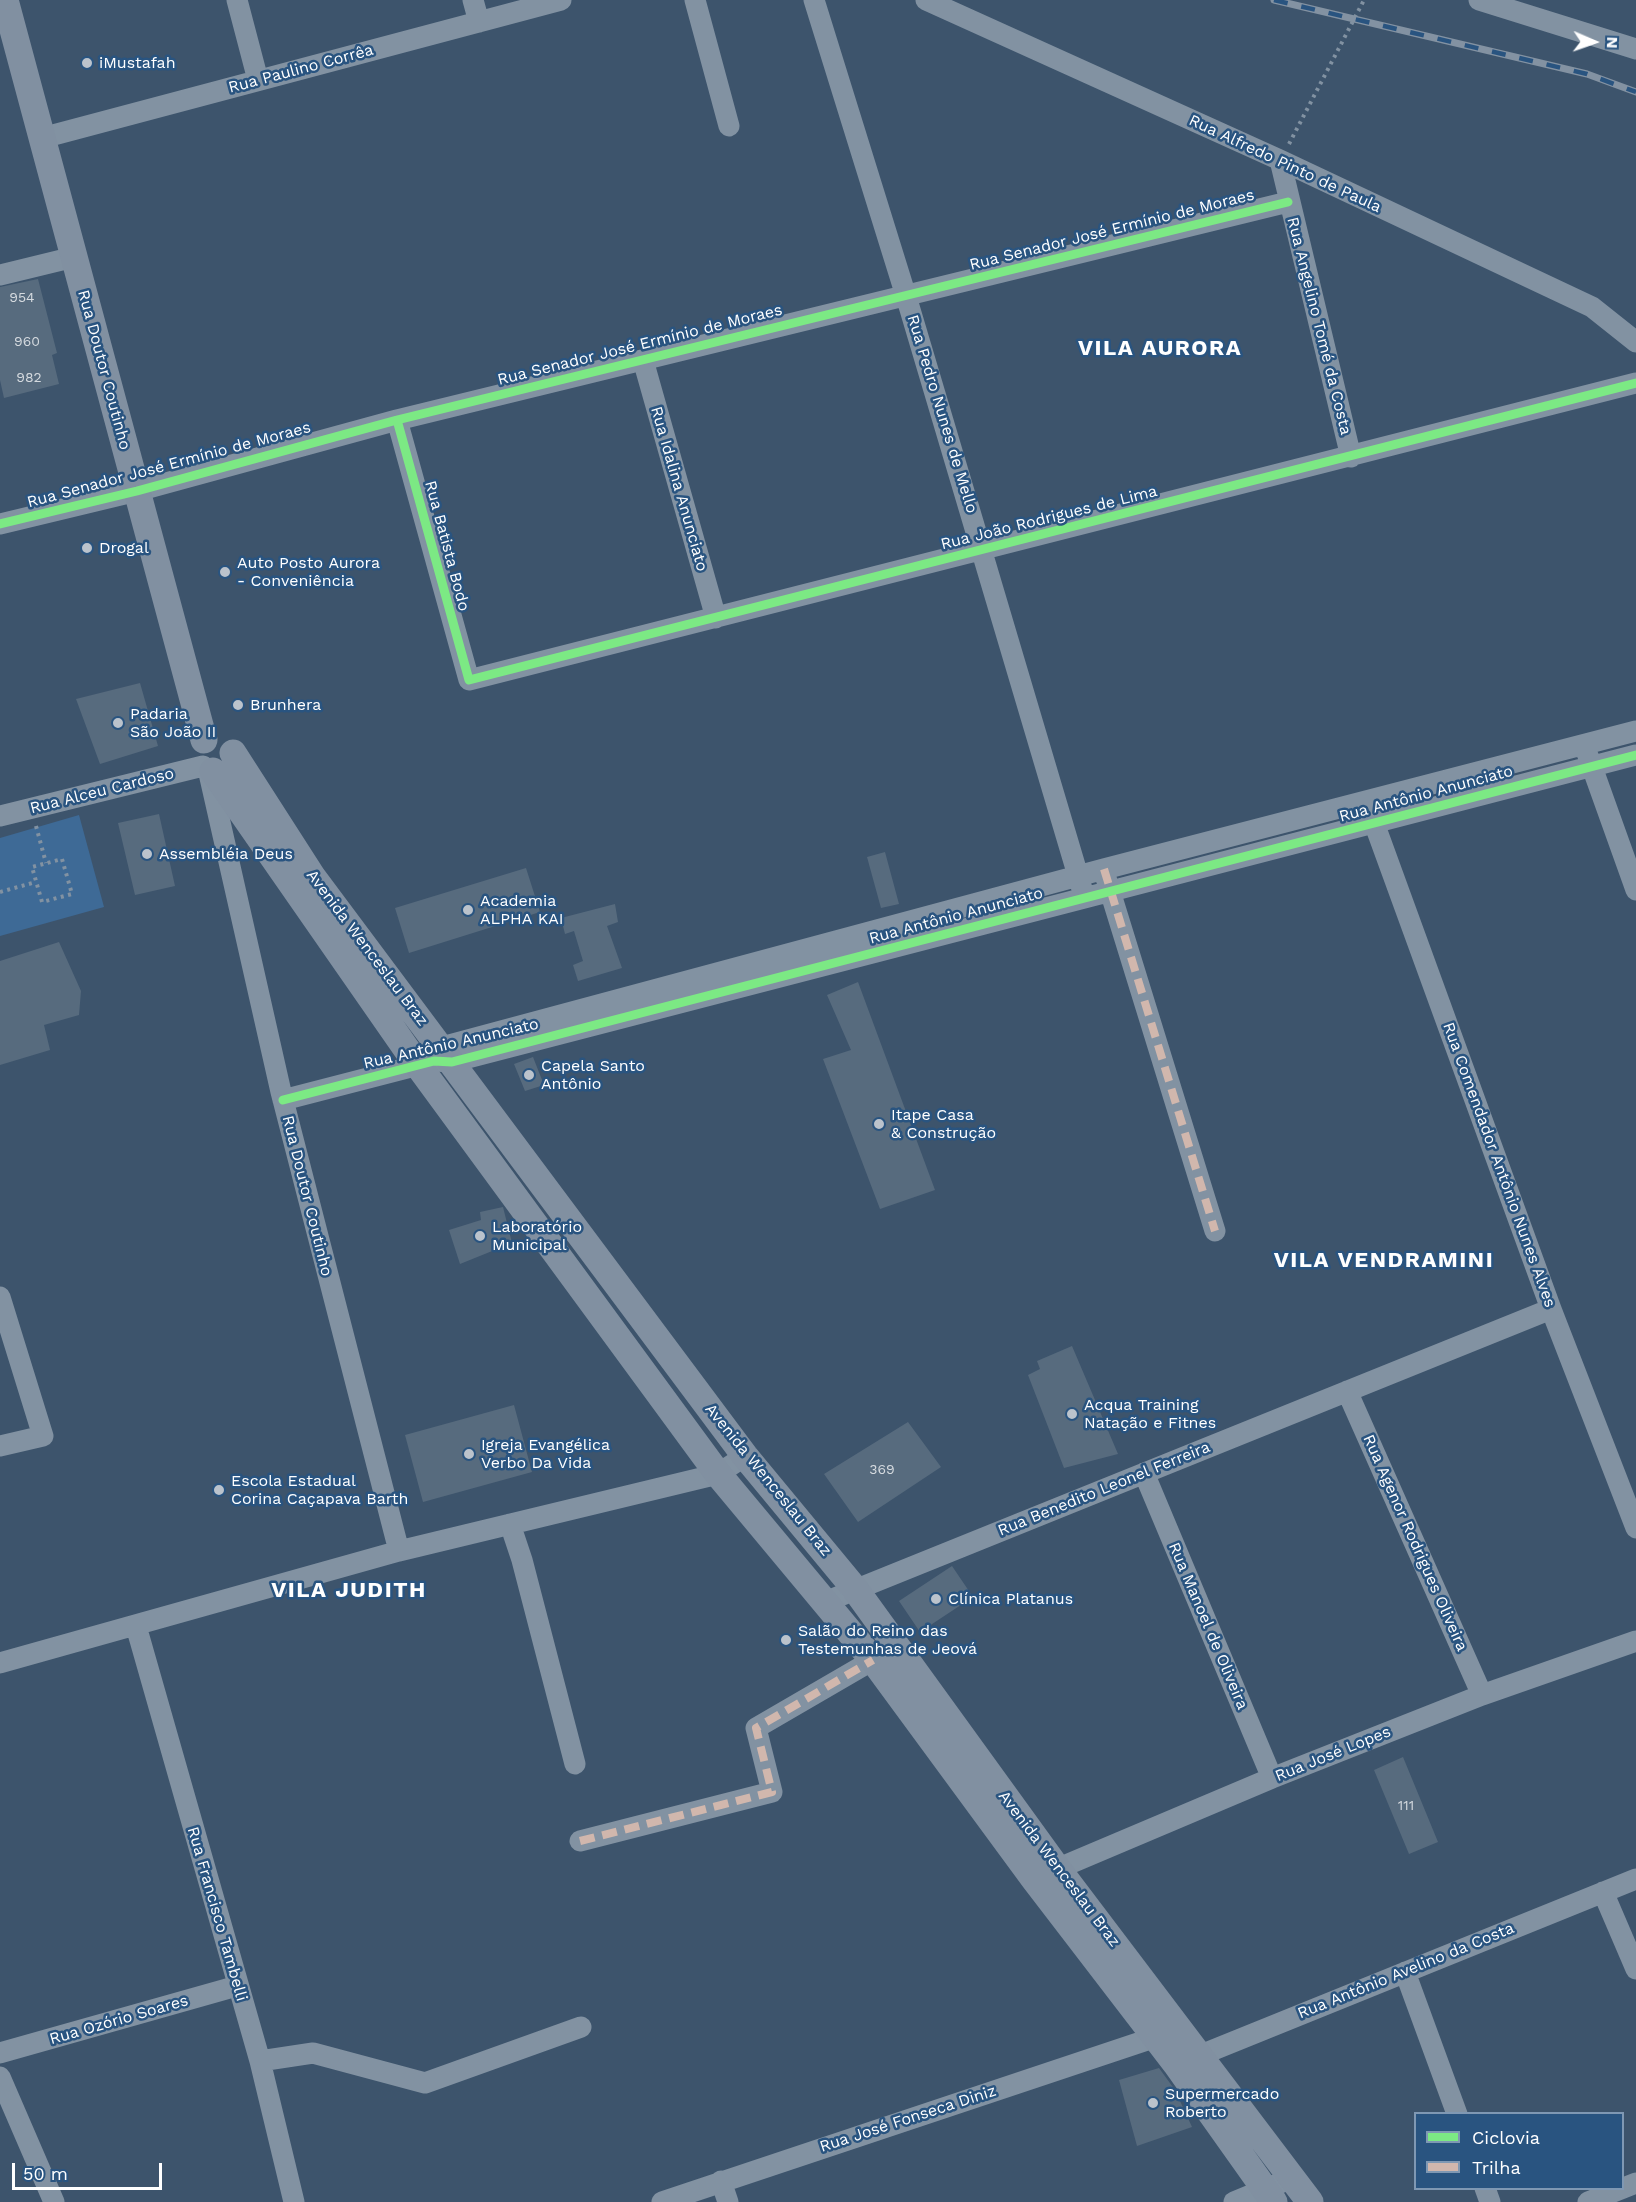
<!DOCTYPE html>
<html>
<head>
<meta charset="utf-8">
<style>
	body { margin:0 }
	#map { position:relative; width:1636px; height:2202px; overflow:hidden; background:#3d546c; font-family:"Work Sans",sans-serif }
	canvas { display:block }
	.legend { position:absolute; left:1414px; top:2112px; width:210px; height:78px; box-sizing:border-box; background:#295480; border:2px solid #7f98b3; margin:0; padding:8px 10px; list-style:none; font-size:18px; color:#fff }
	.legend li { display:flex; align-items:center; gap:12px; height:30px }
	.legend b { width:30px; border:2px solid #7f98b3 }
	.north { position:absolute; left:1564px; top:12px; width:60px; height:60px; -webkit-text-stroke:4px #295480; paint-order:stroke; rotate:92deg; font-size:16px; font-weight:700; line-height:24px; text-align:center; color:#fff }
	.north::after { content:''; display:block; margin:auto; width:21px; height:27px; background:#fff; clip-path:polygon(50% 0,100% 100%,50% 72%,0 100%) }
	.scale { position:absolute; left:12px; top:2163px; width:150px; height:27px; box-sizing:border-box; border:3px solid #fff; border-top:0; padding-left:8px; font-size:18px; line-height:21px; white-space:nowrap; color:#fff; -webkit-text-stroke:4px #295480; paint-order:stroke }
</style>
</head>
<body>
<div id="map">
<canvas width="1636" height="2202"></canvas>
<ul class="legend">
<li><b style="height:8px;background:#7ce984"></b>Ciclovia</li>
<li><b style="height:8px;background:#d1b7ad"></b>Trilha</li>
</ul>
<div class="north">N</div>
<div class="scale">50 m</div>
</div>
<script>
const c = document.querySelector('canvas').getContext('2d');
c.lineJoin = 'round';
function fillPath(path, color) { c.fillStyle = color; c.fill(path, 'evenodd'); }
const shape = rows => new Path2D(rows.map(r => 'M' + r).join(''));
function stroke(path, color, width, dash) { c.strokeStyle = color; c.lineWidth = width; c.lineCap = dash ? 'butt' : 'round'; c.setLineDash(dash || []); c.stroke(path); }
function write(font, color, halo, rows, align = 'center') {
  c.font = font + ' "Work Sans",sans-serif'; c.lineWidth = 5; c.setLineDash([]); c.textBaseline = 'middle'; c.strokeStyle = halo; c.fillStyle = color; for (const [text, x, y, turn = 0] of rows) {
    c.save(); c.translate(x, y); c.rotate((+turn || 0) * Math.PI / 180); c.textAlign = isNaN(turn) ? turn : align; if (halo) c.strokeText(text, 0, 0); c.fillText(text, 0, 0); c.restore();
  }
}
const green = shape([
	[79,815,104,907,0,936,0,838]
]);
const building = shape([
	[38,279,57,353,52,355,59,384,4,398,0,380,0,287],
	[140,683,158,746,100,764,76,699],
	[159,814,175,886,135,895,118,823],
	[885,852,899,904,881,908,867,857],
	[526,868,540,912,409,953,395,908],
	[615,904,618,922,607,926,622,968,578,981,573,965,583,961,574,931,565,934,561,918],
	[59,942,81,991,79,1015,44,1025,50,1050,0,1065,0,961],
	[858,982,935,1190,880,1209,823,1059,851,1050,827,995],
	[533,1057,544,1085,525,1091,514,1064],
	[503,1207,512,1243,460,1264,449,1230,481,1220,480,1212],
	[1072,1346,1118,1454,1064,1468,1028,1375,1040,1369,1037,1361],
	[514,1405,532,1472,423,1502,405,1435],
	[908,1422,941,1467,858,1522,824,1474],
	[952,1566,973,1597,920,1632,899,1601],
	[1403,1757,1438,1842,1409,1854,1374,1770],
	[1159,2068,1175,2090,1192,2127,1137,2146,1119,2080]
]);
const path = shape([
	[1289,144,1364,0],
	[36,826,46,863],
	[62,859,72,894,42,902,32,867,62,859],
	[0,892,36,882]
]);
const minor = shape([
	[237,0,258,80],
	[473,0,479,22],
	[695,0,729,126],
	[814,0,906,296,1082,889],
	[926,0,1280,160,1592,307,1636,342],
	[1479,0,1636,49],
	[42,138,561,0],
	[1280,160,1351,457],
	[0,275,74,257],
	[643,360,716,618],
	[397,420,469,680,1636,383],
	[0,524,137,491,397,420,1288,202],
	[1587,753,1636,890],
	[208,769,281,1092,399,1551],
	[1369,809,1551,1309,1636,1528],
	[0,816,203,766],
	[1106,878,1215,1231],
	[434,1060,442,1047,1104,869,1636,731],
	[283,1100,434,1061,452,1062,1636,755],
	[0,1297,43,1436,0,1446],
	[1347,1391,1482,1695],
	[1144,1473,1272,1778],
	[510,1524,522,1560,575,1764],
	[825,1602,1551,1309],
	[136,1626,260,2061,294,2202],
	[0,1663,399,1551,718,1474,745,1456],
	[580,1841,772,1792,756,1728,873,1660],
	[1045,1874,1272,1778,1482,1695,1636,1641],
	[1603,1892,1636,1969],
	[1405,1972,1457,2114],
	[0,2053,237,1986],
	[260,2061,313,2053,425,2083,581,2027],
	[1186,2061,1636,1879],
	[0,2077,54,2202],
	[721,2181,728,2202],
	[1485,2188,1490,2202],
	[662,2202,1168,2033],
	[1234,2202,1292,2178],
	[1588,2202,1636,2183]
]);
const major = shape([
	[5,0,204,740],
	[233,753,312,876,745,1456,855,1589,1057,1868,1310,2202],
	[213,771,412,1057,718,1474,873,1660,1034,1879,1176,2064,1274,2202]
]);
const rail = shape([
	[1274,0,1587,74,1636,92]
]);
const quiet = shape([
	[1104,869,1215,1231],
	[580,1841,772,1792,756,1728,873,1660]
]);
const cycleway = shape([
	[397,420,469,680,1636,383],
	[0,524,137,491,397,420,1288,202],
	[283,1100,434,1061,452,1062,1636,755]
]);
const markers = [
	[87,63,6,"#bbc3cc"],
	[87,548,6,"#bbc3cc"],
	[225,572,6,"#bbc3cc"],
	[238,705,6,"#bbc3cc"],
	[118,723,6,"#bbc3cc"],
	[147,854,6,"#bbc3cc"],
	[468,910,6,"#bbc3cc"],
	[529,1075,6,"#bbc3cc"],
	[879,1124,6,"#bbc3cc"],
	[480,1236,6,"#bbc3cc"],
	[1072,1414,6,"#bbc3cc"],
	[469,1454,6,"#bbc3cc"],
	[219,1490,6,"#bbc3cc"],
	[936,1599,6,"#bbc3cc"],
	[786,1640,6,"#bbc3cc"],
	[1153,2103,6,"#bbc3cc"]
];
const numberNames = [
	["954",22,298],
	["960",27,342],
	["982",29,378],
	["369",882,1470],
	["111",1406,1806]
];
const poiNames = [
	["iMustafah",99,63],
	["Drogal",99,548],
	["Auto Posto Aurora",237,563],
	["- Conveniência",237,581],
	["Brunhera",250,705],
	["Padaria",130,714],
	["São João II",130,732],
	["Assembléia Deus",159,854],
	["Academia",480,901],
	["ALPHA KAI",480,919],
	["Capela Santo",541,1066],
	["Antônio",541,1084],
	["Itape Casa",891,1115],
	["& Construção",891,1133],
	["Laboratório",492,1227],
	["Municipal",492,1245],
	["Acqua Training",1084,1405],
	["Natação e Fitnes",1084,1423],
	["Igreja Evangélica",481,1445],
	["Verbo Da Vida",481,1463],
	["Escola Estadual",231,1481],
	["Corina Caçapava Barth",231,1499],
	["Clínica Platanus",948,1599],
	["Salão do Reino das",798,1631],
	["Testemunhas de Jeová",798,1649],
	["Supermercado",1165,2094],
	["Roberto",1165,2112]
];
const streetNames = [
	["Rua Paulino Corrêa",301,69,-15],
	["Rua Alfredo Pinto de Paula",1285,164,25],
	["Rua Senador José Ermínio de Moraes",1112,230,-14],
	["Rua Angelino Tomé da Costa",1319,326,76],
	["Rua Senador José Ermínio de Moraes",640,345,-14],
	["Rua Doutor Coutinho",104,370,75],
	["Rua Pedro Nunes de Mello",942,414,73],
	["Rua Senador José Ermínio de Moraes",169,465,-15],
	["Rua Idalina Anunciato",679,489,74],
	["Rua João Rodrigues de Lima",1049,518,-14],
	["Rua Batista Bodo",447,546,75],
	["Rua Alceu Cardoso",102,791,-14],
	["Rua Antônio Anunciato",1426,794,-15],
	["Rua Antônio Anunciato",956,916,-15],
	["Avenida Wenceslau Braz",367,948,53],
	["Rua Antônio Anunciato",451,1044,-13],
	["Rua Comendador Antônio Nunes Alves",1499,1165,70],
	["Rua Doutor Coutinho",307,1196,76],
	["Avenida Wenceslau Braz",768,1480,51],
	["Rua Benedito Leonel Ferreira",1104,1489,-22],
	["Rua Agenor Rodrigues Oliveira",1415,1543,66],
	["Rua Manoel de Oliveira",1208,1626,67],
	["Rua José Lopes",1333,1754,-22],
	["Avenida Wenceslau Braz",1059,1869,53],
	["Rua Francisco Tambelli",217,1914,74],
	["Rua Antônio Avelino da Costa",1406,1971,-22],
	["Rua Ozório Soares",119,2020,-16],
	["Rua José Fonseca Diniz",908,2119,-18]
];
const districtNames = [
	["VILA AURORA",1160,349],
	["VILA VENDRAMINI",1384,1261],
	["VILA JUDITH",349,1591]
];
fillPath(green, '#3e6a96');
fillPath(building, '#576b7e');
stroke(path, '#8292a2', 4, [3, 4.5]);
stroke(minor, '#8292a2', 21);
stroke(major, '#8190a1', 27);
stroke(rail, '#8392a2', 7);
stroke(rail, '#295480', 4.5, [14]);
stroke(quiet, '#d1b7ad', 8, [15, 8]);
stroke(cycleway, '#7ce984', 9);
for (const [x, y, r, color] of markers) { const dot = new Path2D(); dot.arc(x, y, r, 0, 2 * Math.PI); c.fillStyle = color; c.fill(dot); stroke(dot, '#295480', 2); }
write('14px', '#d5dadf', null, numberNames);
write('16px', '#fff', '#295480', poiNames, 'left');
write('16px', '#fff', '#295480', streetNames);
c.letterSpacing = '1.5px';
write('bold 22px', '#fff', '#295480', districtNames);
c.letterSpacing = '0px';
</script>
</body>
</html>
